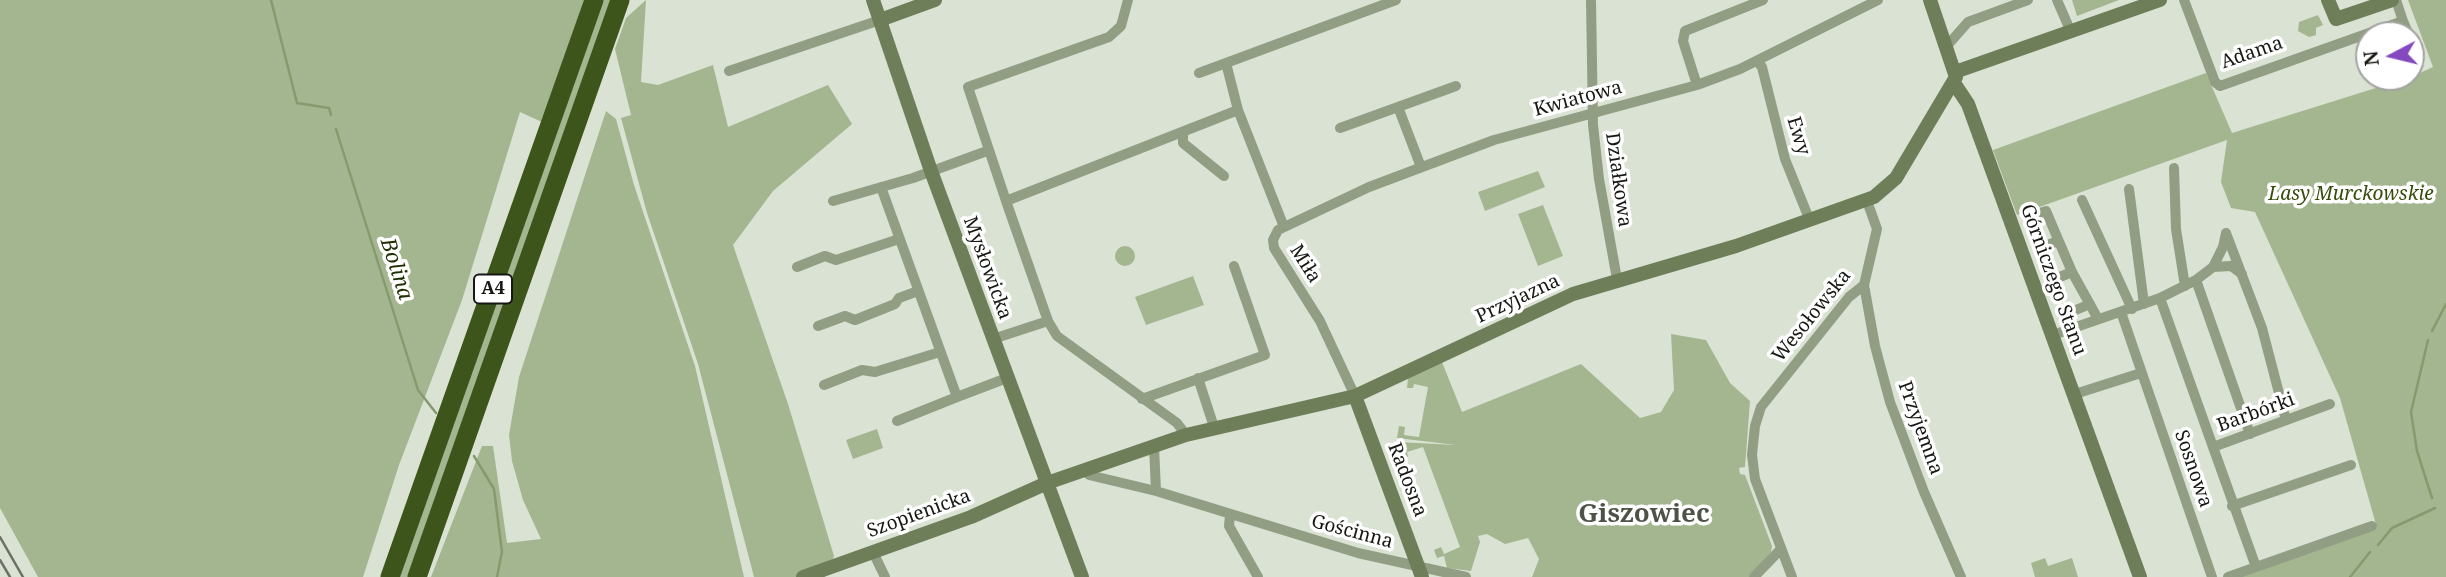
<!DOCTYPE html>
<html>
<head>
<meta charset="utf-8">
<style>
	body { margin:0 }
	#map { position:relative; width:2446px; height:577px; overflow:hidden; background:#dae2d3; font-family:"Noto Serif",serif }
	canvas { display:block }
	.north { position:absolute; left:2355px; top:21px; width:70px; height:70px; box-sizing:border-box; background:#fff; border:2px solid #a2a3a1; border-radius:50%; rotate:263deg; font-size:19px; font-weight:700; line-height:28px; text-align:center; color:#161813 }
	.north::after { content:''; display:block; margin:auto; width:24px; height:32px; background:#8449bf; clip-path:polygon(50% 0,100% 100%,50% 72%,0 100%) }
</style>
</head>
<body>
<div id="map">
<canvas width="2446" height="577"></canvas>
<div class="north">N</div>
</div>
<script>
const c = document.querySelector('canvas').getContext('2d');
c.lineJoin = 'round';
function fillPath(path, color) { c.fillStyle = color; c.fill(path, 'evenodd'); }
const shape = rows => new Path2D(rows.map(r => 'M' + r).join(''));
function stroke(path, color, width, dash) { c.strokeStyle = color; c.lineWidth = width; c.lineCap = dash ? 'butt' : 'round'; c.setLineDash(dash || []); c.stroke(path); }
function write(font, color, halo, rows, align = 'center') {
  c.font = font + ' "Noto Serif",serif'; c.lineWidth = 7; c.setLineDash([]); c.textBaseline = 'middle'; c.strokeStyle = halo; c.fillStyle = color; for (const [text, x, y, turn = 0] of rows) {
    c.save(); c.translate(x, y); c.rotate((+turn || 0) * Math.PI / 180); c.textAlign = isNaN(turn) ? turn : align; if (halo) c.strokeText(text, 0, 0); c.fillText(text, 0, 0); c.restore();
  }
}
const green = shape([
	[0,0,584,0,542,122,520,112,462,300,399,465,363,577,38,577,0,508],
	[600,0,614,0,413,577,399,577],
	[646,0,641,82,658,85,713,65,728,127,828,85,852,124,773,191,733,245,788,404,834,556,825,577,754,577,698,364,647,213,621,118,631,115,615,49,626,18],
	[2072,0,2119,0,2077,16],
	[2408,0,2446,0,2446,577,2242,577,2377,528,2340,398,2255,212,2231,208,2221,182,2227,140,2017,215,1993,150,2206,73,2232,133,2411,77,2433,67],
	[2318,15,2323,25,2316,28,2316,35,2309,37,2298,31,2299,22],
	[606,111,616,119,634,185,695,366,744,577,431,577,482,446,493,446,507,543,541,539,523,500,512,461,509,435,519,377],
	[1538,171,1545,187,1485,211,1478,192],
	[1543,205,1563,256,1538,266,1518,214],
	'1115 256a10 10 0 1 1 20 0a10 10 0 1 1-20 0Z',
	[1193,276,1204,305,1146,325,1135,297],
	[1671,334,1706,340,1730,383,1750,401,1745,467,1739,468,1740,474,1745,475,1772,546,1771,552,1749,577,1532,577,1539,559,1528,538,1505,544,1487,534,1478,536,1480,542,1471,571,1447,568,1444,556,1437,558,1434,550,1441,547,1444,554,1460,547,1423,447,1407,452,1408,457,1401,459,1397,442,1456,445,1397,438,1399,426,1405,427,1404,435,1419,437,1428,387,1414,384,1413,388,1407,388,1408,378,1442,362,1462,412,1581,364,1640,418,1661,412,1674,390],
	[877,429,883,448,853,459,846,440],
	[2045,558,2048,566,2072,558,2078,577,2035,577,2031,563]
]);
const stream = shape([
	[271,0,297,103,329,108,331,115],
	[336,129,418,390,436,413],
	[2432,331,2446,304],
	[2428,340,2411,412,2417,451,2432,498],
	[474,456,494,489,502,552,497,577],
	[2378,545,2392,528,2435,508],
	[2350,577,2370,552]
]);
const street = shape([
	[1128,0,1121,26,1109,37,968,87,1006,201,1238,110],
	[1591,0,1593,125,1599,179,1617,279],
	[2057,0,2071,32],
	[2184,0,2215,82,2220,86,2403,21,2396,0],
	[2403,21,2409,35],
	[1946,47,1968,22,2028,0],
	[1757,61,1762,67,1785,159,1810,221],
	[1226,63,1238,110,1284,227],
	[729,71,880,20],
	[1199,73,1396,0],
	[1697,85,1683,41,1685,31,1763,0],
	[1398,107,1421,167],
	[1340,128,1456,86],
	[1183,132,1183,143,1224,176],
	[2174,168,2176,229,2185,286],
	[881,187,957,397,1007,378],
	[2129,189,2144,304],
	[2082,200,2132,309],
	[833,201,913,178,987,151],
	[1006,201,1048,321,1057,336,1177,423,1186,435],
	[2027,217,2046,211,2072,272,2098,319],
	[2226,233,2262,328,2286,420],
	[2040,248,2058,241],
	[797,267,825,256,836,260,899,239],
	[2213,267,2231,266,2242,274],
	[2196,280,2250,434],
	[2050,281,2072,272],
	[1864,285,1875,346,1890,402,1924,492,1961,577],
	[2160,298,2213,447],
	[2121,312,2212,577],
	[2064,315,2090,304],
	[818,326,845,316,855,320,895,304,899,298,918,291],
	[2053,335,2160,298,2196,280,2213,267,2223,247,2226,233],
	[993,339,1048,321],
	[1198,378,1214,427],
	[824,385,862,370,875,372,940,352],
	[2075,394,2141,373],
	[1355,396,1320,321,1274,248,1273,240,1278,230,1369,187,1494,140,1697,85,1740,69,1878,0],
	[1142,399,1265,355,1234,266],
	[897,421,957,397],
	[1154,446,1156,491],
	[1085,470,1089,475,1156,491,1358,553,1466,577],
	[2232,506,2351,465],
	[1230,515,1229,526,1258,577],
	[873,552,885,577],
	[2256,567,2213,447,2330,404],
	[1754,577,1781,549],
	[1792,577,1755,479,1752,455,1755,426,1761,407,1849,297,1864,285,1877,229,1867,201],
	[2228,577,2372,526]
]);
const secondary = shape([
	[873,0,931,171,1082,577],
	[2328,0,2336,19,2392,0],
	[880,20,935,0],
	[1955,72,2160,0],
	[1954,83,1968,104,2140,577],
	[1355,396,1422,577],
	[803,577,971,517,1047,483,1186,435,1355,396,1573,294,1736,246,1874,197,1896,178,1956,77,1930,0]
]);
const highway = shape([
	[390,577,594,0],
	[417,577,620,0]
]);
const rail = shape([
	[0,537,23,577],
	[0,560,10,577]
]);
const shields = [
	[493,289,38]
];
const shieldNames = [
	["A4",493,289]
];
const streetNames = [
	["Adama",2252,53,-19],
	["Kwiatowa",1578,99,-15],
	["Ewy",1798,136,73],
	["Działkowa",1618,180,82],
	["Miła",1305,264,58],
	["Mysłowicka",987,268,70],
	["Górniczego Stanu",2053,280,70],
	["Przyjazna",1518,299,-25],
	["Wesołowska",1812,316,-51],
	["Barbórki",2256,413,-20],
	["Przyjemna",1920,428,70],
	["Sosnowa",2193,469,71],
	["Radosna",1407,480,69],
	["Szopienicka",919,514,-20],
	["Gościnna",1352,532,15]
];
const parkNames = [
	["Lasy Murckowskie",2351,195]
];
const waterNames = [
	["Bolina",396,269,72]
];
const districtNames = [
	["Giszowiec",1644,515]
];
fillPath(green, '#a4b690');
stroke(stream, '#869a6e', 2.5);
stroke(street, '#929e84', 10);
stroke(secondary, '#6d7e58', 14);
stroke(highway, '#3d541a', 19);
stroke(rail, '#6c7067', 2.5);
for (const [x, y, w] of shields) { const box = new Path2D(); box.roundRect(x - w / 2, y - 14.5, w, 29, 5); c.fillStyle = '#fff'; c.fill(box); stroke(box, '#161813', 2); }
write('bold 18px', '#161813', null, shieldNames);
write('19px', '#161813', '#fff', streetNames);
write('italic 19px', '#354d0a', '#fff', parkNames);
write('italic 21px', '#1f3003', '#fff', waterNames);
write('bold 26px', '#4d5347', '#fff', districtNames);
</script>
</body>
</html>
